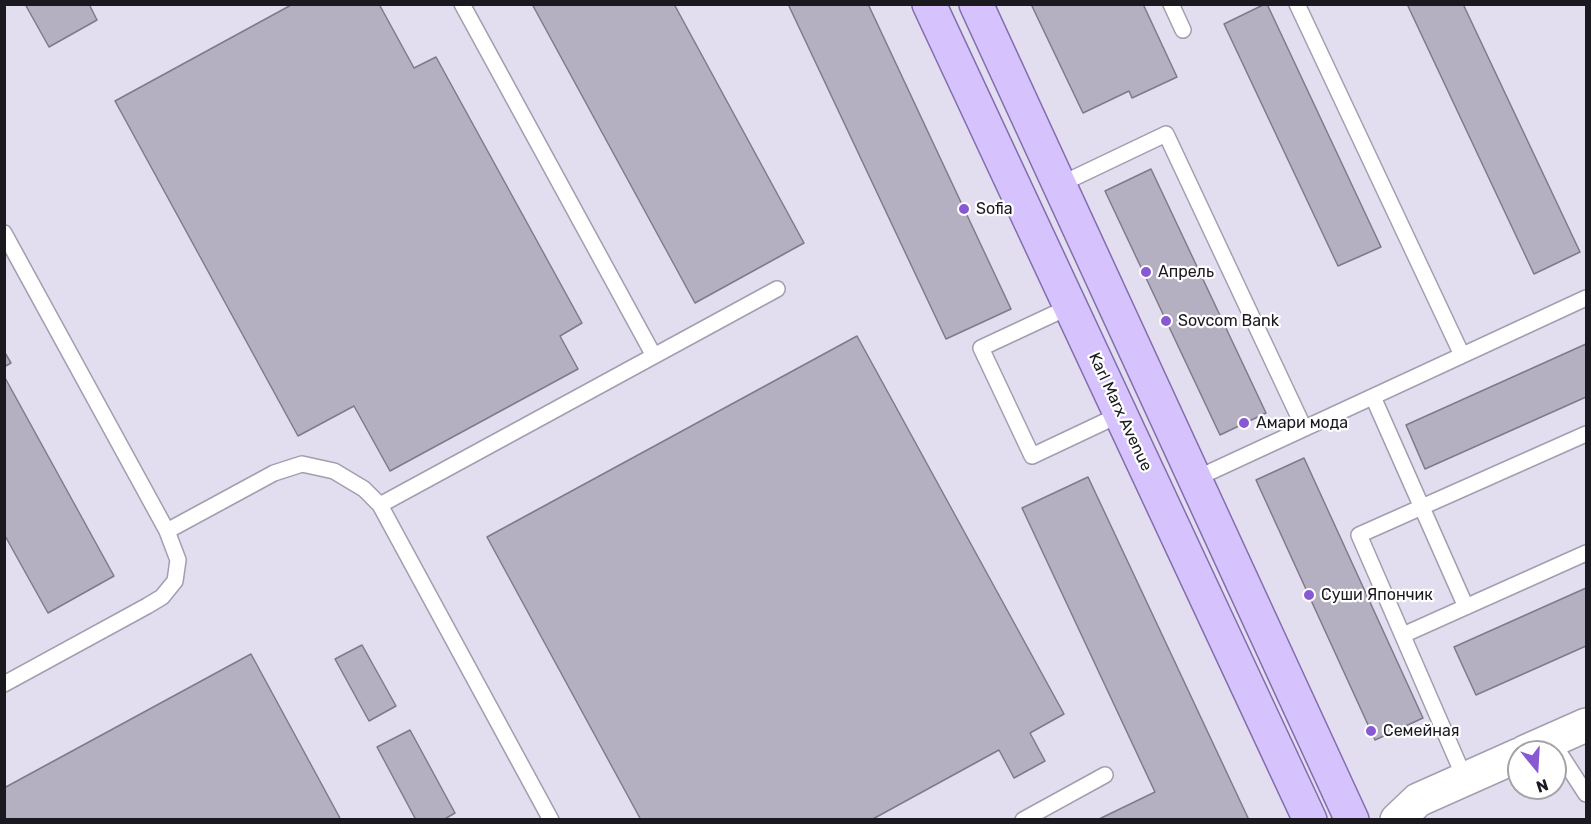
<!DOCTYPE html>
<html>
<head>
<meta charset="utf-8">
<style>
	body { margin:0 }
	#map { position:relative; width:1591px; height:824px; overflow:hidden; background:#e2ddef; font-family:Rubik,sans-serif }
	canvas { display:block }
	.frame { position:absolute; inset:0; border:6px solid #1b1920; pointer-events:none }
	.north { position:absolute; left:1507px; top:740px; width:60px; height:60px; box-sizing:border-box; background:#fff; border:2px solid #a4a3a6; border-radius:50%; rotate:162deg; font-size:16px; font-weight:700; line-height:24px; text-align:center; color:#1b1920 }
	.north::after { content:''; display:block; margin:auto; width:21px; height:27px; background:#8859d3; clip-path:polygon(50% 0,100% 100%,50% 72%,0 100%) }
</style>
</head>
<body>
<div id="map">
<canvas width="1591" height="824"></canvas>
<div class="frame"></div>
<div class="north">N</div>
</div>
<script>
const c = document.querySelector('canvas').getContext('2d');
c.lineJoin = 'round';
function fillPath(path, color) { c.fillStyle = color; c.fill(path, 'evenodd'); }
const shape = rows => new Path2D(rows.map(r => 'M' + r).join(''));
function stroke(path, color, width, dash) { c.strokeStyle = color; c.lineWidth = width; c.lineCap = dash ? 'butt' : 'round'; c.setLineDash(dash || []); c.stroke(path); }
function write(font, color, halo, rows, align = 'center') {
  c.font = font + ' Rubik,sans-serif'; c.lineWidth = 4.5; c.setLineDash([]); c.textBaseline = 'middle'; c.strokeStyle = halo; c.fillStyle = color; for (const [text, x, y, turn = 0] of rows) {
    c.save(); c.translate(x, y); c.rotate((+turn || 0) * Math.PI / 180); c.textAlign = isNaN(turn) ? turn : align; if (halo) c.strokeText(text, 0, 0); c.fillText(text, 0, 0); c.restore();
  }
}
const building = shape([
	[25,4,89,4,97,20,49,47,25,4],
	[293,4,379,4,414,68,436,57,582,323,560,336,578,369,390,471,354,406,298,436,115,101,293,4],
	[532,4,674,4,804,243,695,303,532,4],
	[788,4,868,4,1011,309,946,339,788,4],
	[1031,4,1143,4,1177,77,1132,98,1129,91,1083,113,1031,4],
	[1265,4,1267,4,1381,247,1338,266,1224,24,1265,4],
	[1407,4,1463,4,1580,252,1534,274,1407,4],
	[1151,169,1266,413,1220,435,1105,191,1151,169],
	[857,336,1064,714,1030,733,1045,761,1014,778,999,750,871,820,641,820,487,537,857,336],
	[1586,344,1586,397,1425,469,1406,425,1586,344],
	[4,351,11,363,4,367,4,351],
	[4,376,114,576,48,613,4,534,4,376],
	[1304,458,1423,718,1375,740,1256,480,1304,458],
	[1088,477,1249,820,1097,820,1155,792,1022,508,1088,477],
	[1586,588,1586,646,1476,695,1454,647,1586,588],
	[362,645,396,706,369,721,335,659,362,645],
	[251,654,341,820,4,820,4,788,251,654],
	[410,730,455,813,443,820,416,820,377,747,410,730]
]);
const service = shape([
	[462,4,654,356],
	[1171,4,1183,30],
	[1297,4,1462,355],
	[1059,185,1166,134,1304,428],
	[4,233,167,531,178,560,175,581,162,597,147,606,4,684],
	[1071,306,981,348,1032,456,1121,414],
	[1373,397,1466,607],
	[1195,479,1586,298],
	[380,505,777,289],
	[167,531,274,473,302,464,334,471,364,489,380,505,551,820],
	[1403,635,1586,553],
	[1551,740,1586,794],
	[1465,779,1359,535,1586,434],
	[1023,820,1105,775]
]);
const secondary = shape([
	[1525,752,1586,725],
	[1397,820,1418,800,1519,755]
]);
const primary = shape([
	[929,4,1310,820],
	[976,4,1352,820]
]);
const markers = [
	[964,209,6,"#8859d3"],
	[1146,272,6,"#8859d3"],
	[1166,321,6,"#8859d3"],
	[1244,423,6,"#8859d3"],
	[1309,595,6,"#8859d3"],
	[1371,731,6,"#8859d3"]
];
const poiNames = [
	["Sofia",976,209],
	["Апрель",1158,272],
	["Sovcom Bank",1178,321],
	["Амари мода",1256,423],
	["Суши Япончик",1321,595],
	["Семейная",1383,731]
];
const streetNames = [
	["Karl Marx Avenue",1120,412,65]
];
fillPath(building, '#b4b0c1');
stroke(building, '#7f7a8b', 1.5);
stroke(service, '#a39eaf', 18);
stroke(secondary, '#a39eaf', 36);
stroke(primary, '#826cae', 36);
stroke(service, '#fff', 15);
stroke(secondary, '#fff', 33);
stroke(primary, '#d6c2fd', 33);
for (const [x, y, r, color] of markers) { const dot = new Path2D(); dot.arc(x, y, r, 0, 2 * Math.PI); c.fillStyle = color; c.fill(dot); stroke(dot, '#fff', 2); }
write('16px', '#1b1920', '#fff', poiNames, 'left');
write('16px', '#1b1920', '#fff', streetNames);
</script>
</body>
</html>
